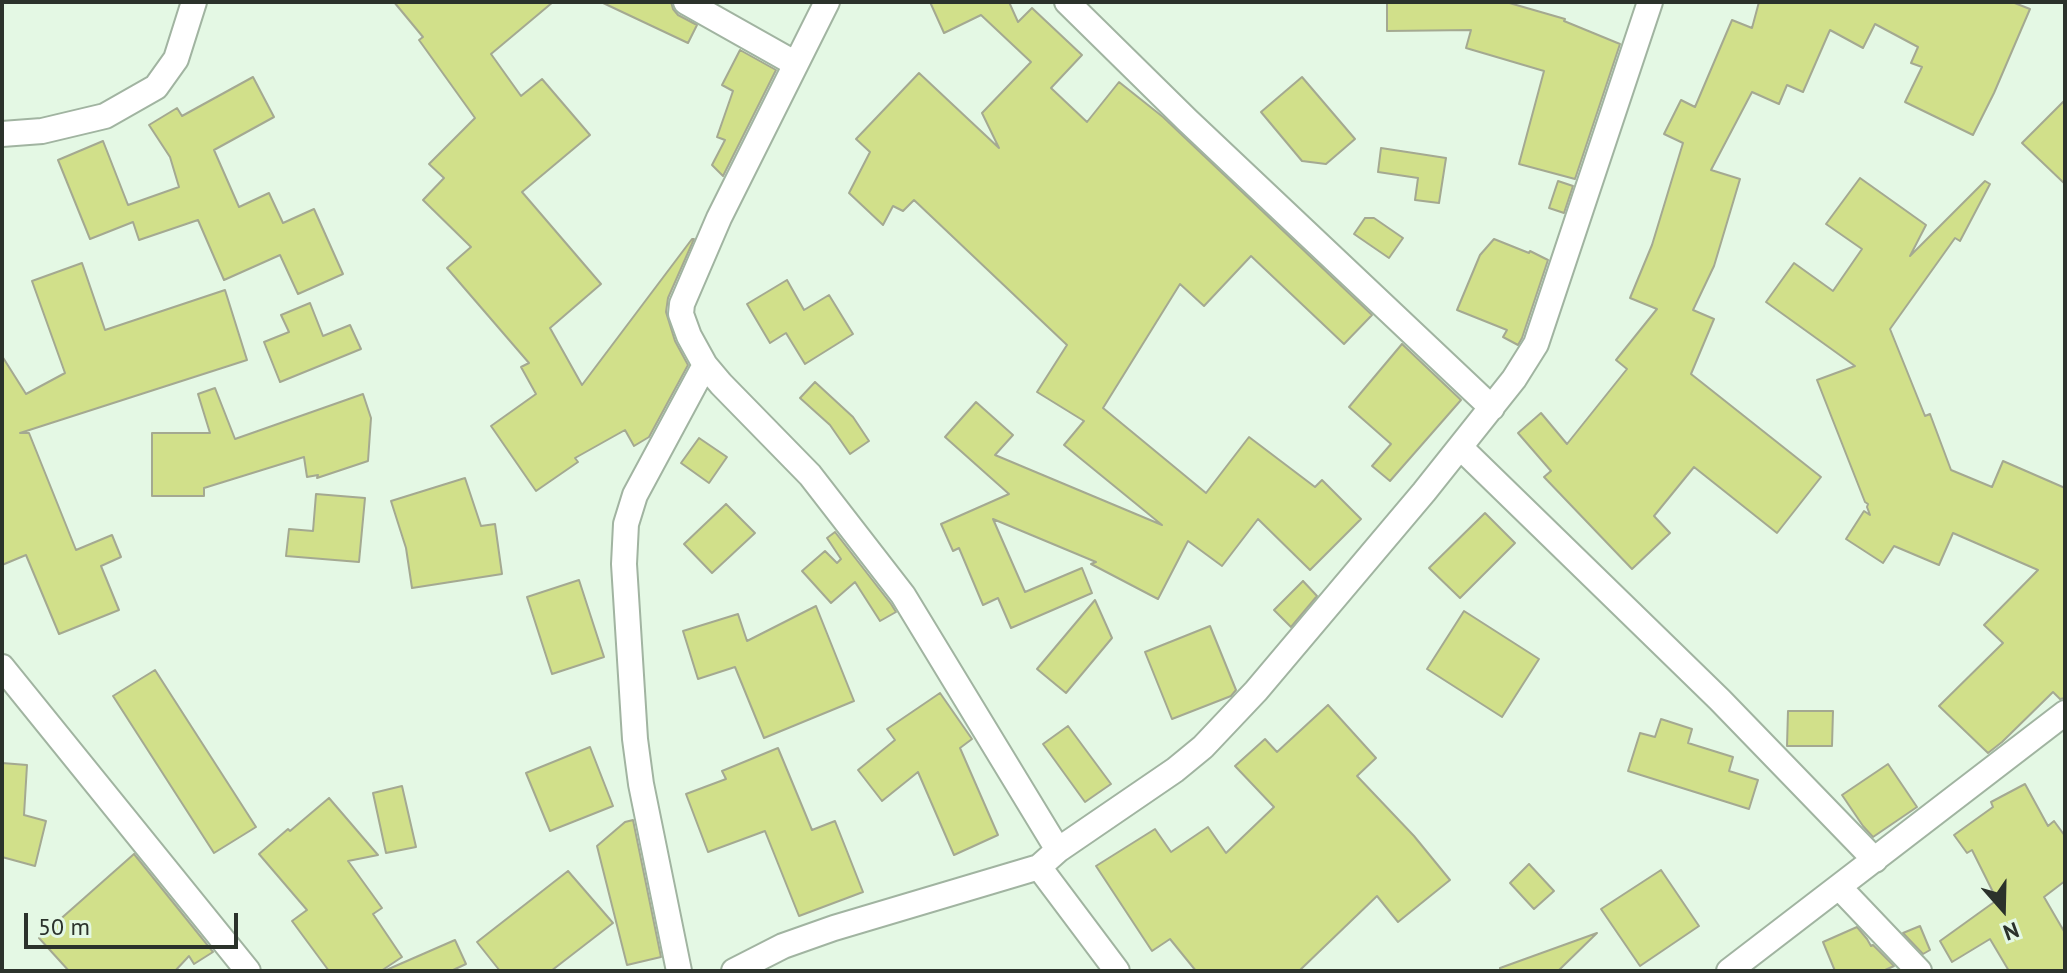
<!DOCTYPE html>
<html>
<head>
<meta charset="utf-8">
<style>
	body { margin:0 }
	#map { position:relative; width:2067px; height:973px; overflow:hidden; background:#e4f8e4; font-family:"PT Sans",sans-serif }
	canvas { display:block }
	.frame { position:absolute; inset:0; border:4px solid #2b322b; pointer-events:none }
	.north { position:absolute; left:1963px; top:869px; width:80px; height:80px; -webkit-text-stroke:6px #e4f8e4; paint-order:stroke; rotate:160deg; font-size:22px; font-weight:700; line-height:32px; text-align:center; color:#2b322b }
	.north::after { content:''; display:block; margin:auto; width:28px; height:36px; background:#2b322b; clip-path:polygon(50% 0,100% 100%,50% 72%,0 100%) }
	.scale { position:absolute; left:24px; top:913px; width:214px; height:36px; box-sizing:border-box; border:4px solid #2b322b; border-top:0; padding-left:10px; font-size:24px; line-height:28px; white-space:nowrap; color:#2b322b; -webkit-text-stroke:6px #e4f8e4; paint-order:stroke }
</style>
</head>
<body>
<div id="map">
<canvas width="2067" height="973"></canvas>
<div class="frame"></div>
<div class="north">N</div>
<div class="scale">50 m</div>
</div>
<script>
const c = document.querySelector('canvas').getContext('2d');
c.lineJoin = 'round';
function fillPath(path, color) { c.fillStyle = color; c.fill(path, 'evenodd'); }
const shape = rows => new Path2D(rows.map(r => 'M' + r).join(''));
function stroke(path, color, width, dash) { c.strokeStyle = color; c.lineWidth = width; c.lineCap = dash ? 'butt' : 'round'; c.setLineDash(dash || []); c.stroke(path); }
const building = shape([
	[394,2,553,2,491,54,521,96,542,79,590,135,522,192,601,284,550,328,582,385,692,239,694,239,668,298,666,312,675,341,688,365,649,437,634,446,625,430,575,458,578,462,536,491,491,426,536,394,521,367,529,363,447,268,471,247,423,200,444,178,429,164,475,118,419,40,423,37,394,2],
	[601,2,671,2,673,9,678,15,697,25,688,43,601,2],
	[930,2,1009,2,1018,22,1032,8,1082,55,1051,88,1087,122,1119,82,1163,117,1372,315,1344,344,1251,256,1204,306,1180,284,1103,408,1206,493,1249,437,1315,487,1322,480,1361,519,1310,570,1258,519,1222,566,1188,541,1158,599,1091,564,1096,562,993,519,1025,592,1082,568,1092,593,1011,628,998,598,983,605,959,548,953,551,941,524,1009,494,945,437,976,402,1013,435,995,455,1162,525,1064,445,1084,421,1037,392,1067,345,914,200,903,211,893,206,883,225,849,193,870,152,856,139,919,73,999,148,982,113,1031,62,981,15,944,33,930,2],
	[1387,2,1506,2,1565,19,1564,21,1620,44,1575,179,1519,164,1544,71,1466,48,1471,30,1387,31,1387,2],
	[1759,2,2012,2,2030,9,1994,93,1973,135,1905,102,1922,67,1911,63,1918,47,1875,24,1863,48,1830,30,1803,92,1787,85,1779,104,1752,92,1711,170,1740,179,1714,266,1693,310,1714,319,1691,374,1821,477,1777,533,1694,467,1654,516,1670,533,1632,569,1544,477,1551,471,1518,433,1541,413,1567,444,1627,369,1616,360,1657,309,1630,298,1652,245,1683,143,1664,134,1681,100,1695,107,1732,20,1752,28,1759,2],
	[740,50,776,70,723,176,712,165,725,140,717,137,733,91,722,85,740,50],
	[253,77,274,117,214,150,239,207,269,193,283,223,314,209,343,274,298,294,280,255,224,280,198,220,139,240,133,222,90,239,58,160,103,141,128,205,179,187,170,157,149,125,177,108,182,116,253,77],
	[1302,77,1355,139,1326,164,1302,161,1261,112,1302,77],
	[2065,100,2065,184,2022,143,2065,100],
	[1381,148,1446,158,1439,203,1415,200,1418,178,1378,172,1381,148],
	[1860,178,1926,225,1910,256,1985,181,1990,184,1960,241,1955,238,1890,329,1925,416,1930,414,1951,470,1992,487,2003,461,2065,488,2065,698,2060,699,2053,692,2002,742,1988,753,1939,706,2003,643,1984,625,2038,570,1953,533,1939,565,1894,546,1883,563,1846,539,1864,511,1870,515,1867,507,1868,504,1865,502,1817,380,1855,366,1766,302,1794,263,1833,291,1862,249,1826,224,1860,178],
	[1558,181,1573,186,1564,213,1549,208,1558,181],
	[1365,218,1374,218,1403,238,1389,258,1354,234,1365,218],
	[1494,239,1529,253,1530,251,1548,260,1522,338,1518,345,1503,337,1507,330,1457,310,1480,255,1494,239],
	[82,263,105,330,225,290,247,360,20,433,29,433,76,550,112,535,121,557,101,566,119,610,59,634,26,555,2,565,2,356,26,394,65,373,32,281,82,263],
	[787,280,804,310,829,295,853,334,805,364,786,333,770,343,747,304,787,280],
	[310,303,323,336,350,325,361,349,280,382,264,342,289,332,281,315,310,303],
	[1402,344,1461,400,1390,481,1372,466,1391,444,1349,407,1402,344],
	[815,382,853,417,869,441,850,454,830,425,800,398,815,382],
	[215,388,235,439,363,394,371,418,368,461,317,478,318,475,307,477,304,457,204,488,204,496,152,496,152,433,210,433,198,394,215,388],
	[699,438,727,457,709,483,681,463,699,438],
	[465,478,481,526,495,524,502,574,412,588,406,548,391,501,465,478],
	[316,494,365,498,359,562,286,556,289,529,313,531,316,494],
	[726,504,755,533,712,573,684,544,726,504],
	[1485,513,1515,543,1460,598,1429,568,1485,513],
	[835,532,891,604,896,612,880,621,855,582,831,603,802,571,825,551,837,563,841,559,827,538,835,532],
	[579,580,604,657,552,674,527,597,579,580],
	[1303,581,1317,596,1291,627,1274,610,1303,581],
	[1095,600,1112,638,1066,693,1037,669,1095,600],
	[816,606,854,701,764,738,735,667,698,679,683,631,738,614,747,641,816,606],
	[1464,611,1539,659,1502,717,1427,669,1464,611],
	[1210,626,1236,690,1231,696,1172,719,1145,652,1210,626],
	[155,670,256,827,214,853,113,696,155,670],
	[940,693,972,739,960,748,998,835,954,855,918,772,882,801,858,770,895,740,887,729,940,693],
	[1328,705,1376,758,1357,776,1414,836,1450,880,1398,922,1377,896,1299,971,1196,971,1170,939,1152,951,1096,866,1155,829,1171,852,1208,827,1226,853,1274,807,1235,766,1265,739,1277,752,1328,705],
	[1788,711,1833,711,1832,746,1787,746,1788,711],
	[1661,719,1692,729,1688,743,1733,757,1729,771,1758,780,1749,809,1628,771,1640,733,1655,737,1661,719],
	[1068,726,1111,784,1085,802,1043,744,1068,726],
	[590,747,613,806,550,831,526,773,590,747],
	[778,748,812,830,835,821,863,892,799,916,765,831,708,852,686,794,726,779,722,771,778,748],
	[2,763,27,765,24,815,46,821,35,866,2,857,2,763],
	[1888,764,1917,807,1873,837,1863,826,1842,795,1888,764],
	[2025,784,2048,826,2054,821,2065,836,2065,881,2044,897,2065,933,2065,971,2009,971,1990,939,1952,962,1940,941,1997,900,1972,850,1967,853,1954,835,1993,807,1991,802,2025,784],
	[402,786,416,847,386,853,373,793,402,786],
	[329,798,378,855,348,861,382,908,373,914,402,957,381,971,329,971,292,921,307,910,259,854,288,829,290,831,329,798],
	[633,820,661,957,627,965,597,846,625,822,633,820],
	[134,854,213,952,194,964,189,956,175,971,69,971,39,938,134,854],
	[1529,864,1554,891,1534,909,1510,883,1529,864],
	[1661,870,1699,926,1640,966,1601,909,1661,870],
	[568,871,613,923,551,971,500,971,477,942,568,871],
	[1920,926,1930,950,1923,954,1903,933,1920,926],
	[1857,927,1867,939,1871,946,1873,945,1894,966,1883,971,1835,971,1823,942,1857,927],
	[1597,933,1558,971,1500,971,1500,968,1597,933],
	[455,940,466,964,451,971,384,971,455,940]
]);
const minor = shape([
	[686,2,796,64],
	[827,2,719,218,682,304,681,314,689,336,705,365,721,384,810,475,903,595,1058,850],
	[1067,2,1187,120,1492,408],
	[2,134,42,131,105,116,156,87,176,59,194,2],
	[1460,447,1720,700,1875,860],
	[2,667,248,971],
	[1039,867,1117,971],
	[1839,887,1919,971],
	[679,971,641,784,635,739,624,564,626,524,635,495,705,365],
	[734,971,783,946,834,928,1039,867,1058,850,1175,770,1203,747,1256,691,1424,492,1514,379,1536,344,1650,2],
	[1729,971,2065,713]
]);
fillPath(building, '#d1e08a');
stroke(building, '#a4a991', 2);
stroke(minor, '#a1b4a1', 28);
stroke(minor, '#fff', 24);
</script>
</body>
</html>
